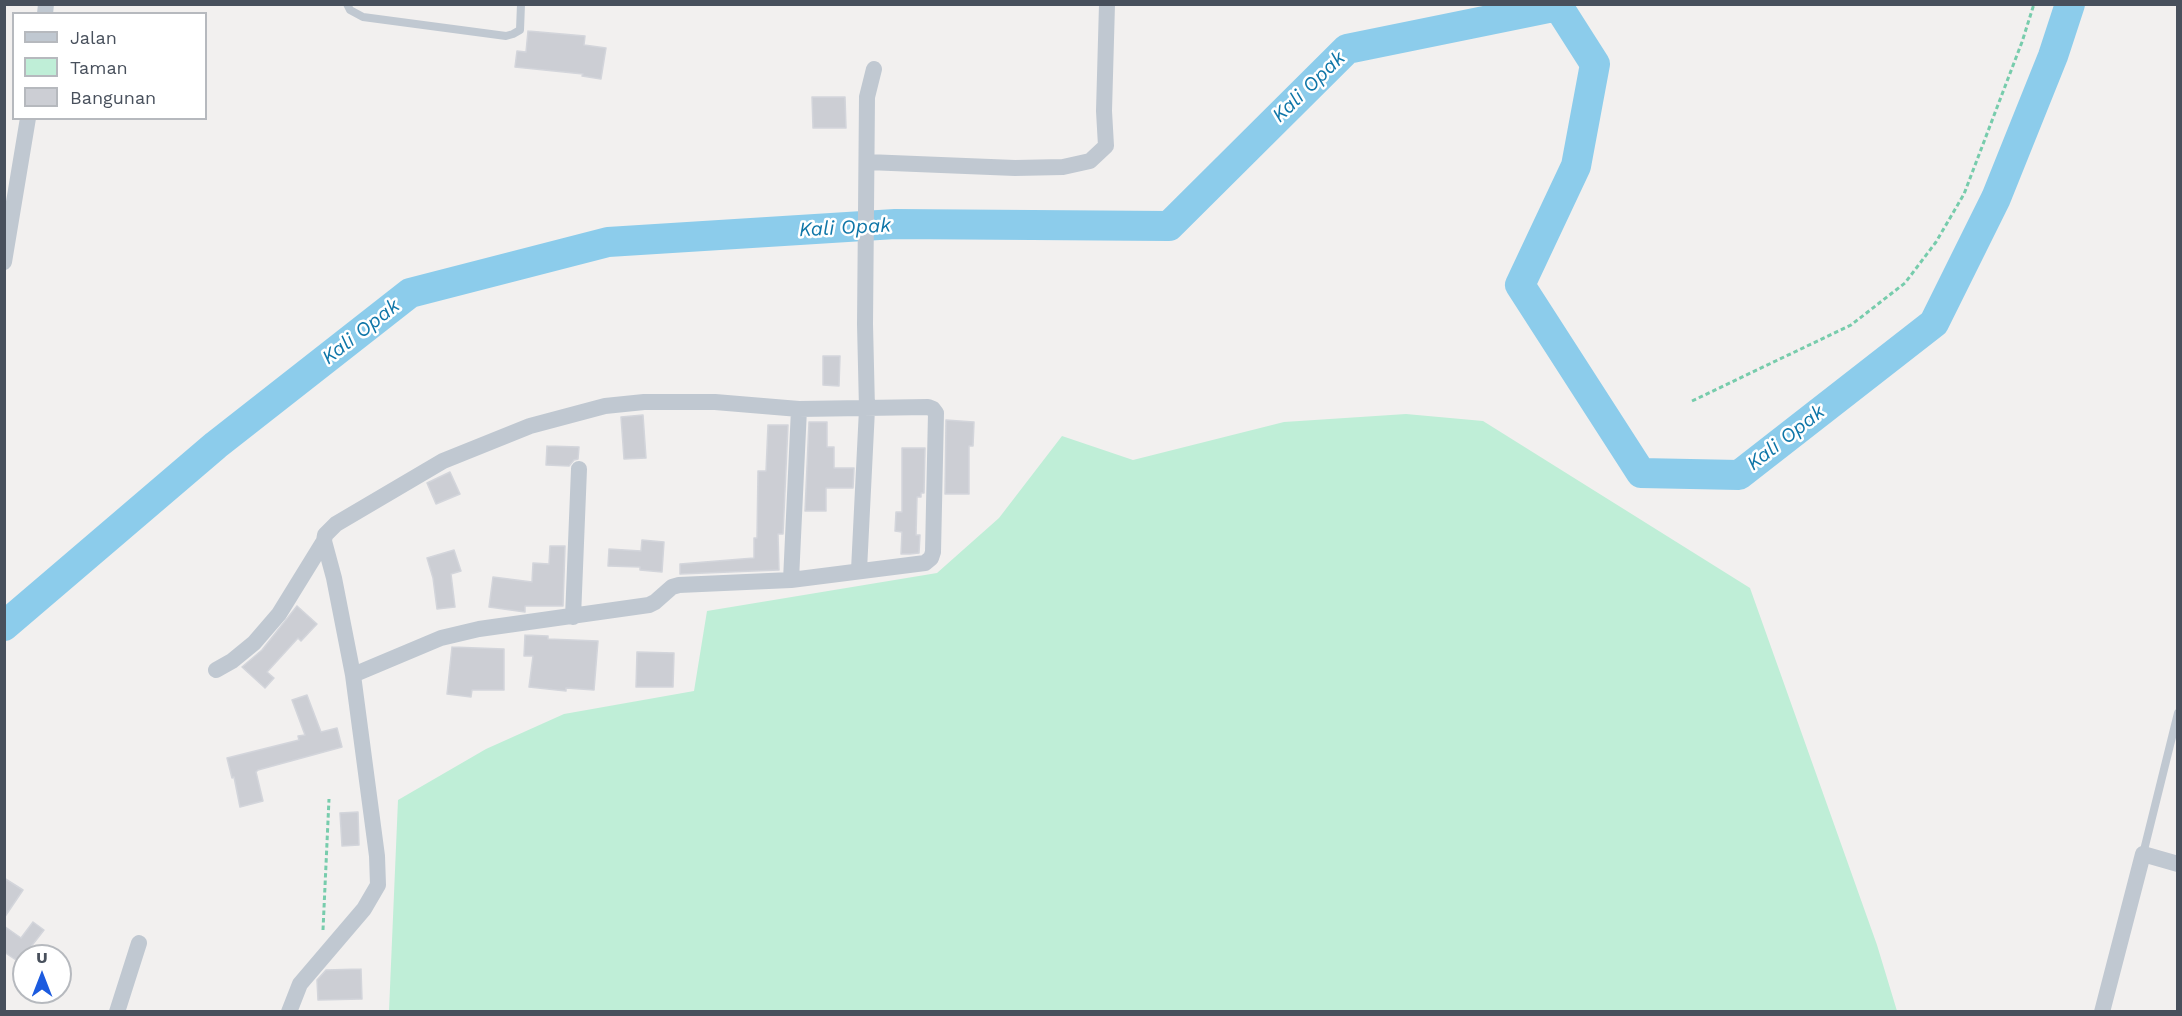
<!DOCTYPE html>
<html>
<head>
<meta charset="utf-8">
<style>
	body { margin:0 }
	#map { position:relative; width:2182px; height:1016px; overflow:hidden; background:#f2f0ef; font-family:"Work Sans",sans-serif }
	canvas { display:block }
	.frame { position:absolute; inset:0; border:6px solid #48505c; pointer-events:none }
	.legend { position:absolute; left:12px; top:12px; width:195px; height:108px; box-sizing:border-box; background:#fff; border:2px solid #b6b9be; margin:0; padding:8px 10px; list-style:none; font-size:18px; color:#48505c }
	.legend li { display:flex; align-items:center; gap:12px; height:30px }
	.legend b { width:30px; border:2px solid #b6b9be }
	.north { position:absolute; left:12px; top:944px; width:60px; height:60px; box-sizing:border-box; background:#fff; border:2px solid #b6b9be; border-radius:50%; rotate:0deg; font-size:16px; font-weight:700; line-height:24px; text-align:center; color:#48505c }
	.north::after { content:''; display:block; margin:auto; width:21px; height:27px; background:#1c5bdf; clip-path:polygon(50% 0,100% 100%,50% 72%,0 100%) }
</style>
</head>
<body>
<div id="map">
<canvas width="2182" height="1016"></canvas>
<div class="frame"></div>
<ul class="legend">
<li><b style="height:8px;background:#c0c8d1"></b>Jalan</li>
<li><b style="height:16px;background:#bfeed7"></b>Taman</li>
<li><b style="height:16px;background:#ccced4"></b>Bangunan</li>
</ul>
<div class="north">U</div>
</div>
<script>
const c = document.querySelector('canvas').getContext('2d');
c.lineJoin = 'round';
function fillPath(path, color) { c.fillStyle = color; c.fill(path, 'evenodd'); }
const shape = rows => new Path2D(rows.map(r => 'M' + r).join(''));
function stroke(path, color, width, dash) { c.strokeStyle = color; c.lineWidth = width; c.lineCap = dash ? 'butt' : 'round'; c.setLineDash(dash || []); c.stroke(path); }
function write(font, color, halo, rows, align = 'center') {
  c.font = font + ' "Work Sans",sans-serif'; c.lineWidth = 5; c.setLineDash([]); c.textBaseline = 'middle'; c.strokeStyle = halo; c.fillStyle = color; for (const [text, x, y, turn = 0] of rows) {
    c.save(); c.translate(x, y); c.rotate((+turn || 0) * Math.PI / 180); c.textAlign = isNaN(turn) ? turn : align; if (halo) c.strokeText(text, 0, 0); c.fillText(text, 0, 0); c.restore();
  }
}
const green = shape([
	[1406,414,1483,421,1750,588,1877,945,1897,1011,389,1011,398,800,486,749,564,714,694,691,707,611,937,573,999,518,1062,436,1133,460,1284,422]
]);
const river = shape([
	[4,626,216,445,410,293,608,242,895,224,1169,226,1347,49,1558,6,1595,64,1576,166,1520,285,1641,473,1739,475,1934,323,1996,198,2053,56,2070,4]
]);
const building = shape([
	[528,31,585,36,584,45,606,48,601,79,582,76,583,74,515,67,517,51,526,52,528,31],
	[812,97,845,97,846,128,813,128,812,97],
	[823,356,840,356,839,386,823,385,823,356],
	[643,415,646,458,624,459,621,417,643,415],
	[946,420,974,422,973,446,969,446,969,494,945,494,946,420],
	[809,422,827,422,827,447,834,447,834,468,854,468,853,488,826,488,826,511,805,511,809,422],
	[768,425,788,425,783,534,778,534,779,570,680,574,680,564,754,558,754,538,757,538,758,471,766,471,768,425],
	[547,446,579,447,578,459,574,460,569,466,546,465,547,446],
	[902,448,925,448,924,493,921,493,921,497,917,497,916,535,920,535,919,553,910,554,901,554,902,532,895,531,896,512,902,512,902,448],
	[450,472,460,494,436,504,427,483,450,472],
	[642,540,664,542,662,572,640,570,640,567,608,566,609,549,641,551,642,540],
	[550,546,565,546,563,606,525,606,525,612,489,607,493,577,532,582,533,563,549,564,550,546],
	[454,550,461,571,451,574,455,607,437,609,433,578,427,558,454,550],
	[297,606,317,624,301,641,298,638,267,672,274,678,265,688,242,667,262,650,297,606],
	[525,635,548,636,548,639,598,641,594,690,566,688,566,691,529,687,533,656,524,656,525,635],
	[452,647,504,649,504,690,472,690,471,697,447,694,452,647],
	[637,652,674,653,673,687,636,687,637,652],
	[307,695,321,732,337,728,342,747,258,770,256,772,263,801,240,807,234,777,232,778,227,758,299,740,298,736,305,735,292,700,307,695],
	[358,812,359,845,342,846,340,813,358,812],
	[4,878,23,890,4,918,4,878],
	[33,922,44,930,19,962,4,952,4,926,21,938,33,922],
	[361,969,362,999,318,1000,317,980,326,970,361,969]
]);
const path = shape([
	[1692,401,1851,325,1905,283,1936,242,1964,194,2022,42,2034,4],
	[323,930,329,799]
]);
const lane = shape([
	[347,4,350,10,363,17,506,36,513,34,520,30,521,4],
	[2143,854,2178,713]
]);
const street = shape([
	[45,14,46,4],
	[867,162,1015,168,1063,167,1090,161,1106,146,1104,111,1107,4],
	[4,262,28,118],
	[324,541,334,578,353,675],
	[859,570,867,409,865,324,867,97,874,69],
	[791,580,799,409],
	[573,617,579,469],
	[216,670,232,661,254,643,279,614,324,541,325,535,336,524,443,461,530,426,605,406,644,402,715,402,799,409,928,407,933,409,936,413,933,552,931,558,925,563,791,580,679,585,672,587,655,602,649,605,479,629,441,638,353,675,377,856,378,885,364,909,300,984,289,1012],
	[117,1012,139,943],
	[2102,1012,2143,854,2178,864]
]);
const waterNames = [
	["Kali Opak",1309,87,-44],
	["Kali Opak",845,228,-3],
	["Kali Opak",361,332,-38],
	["Kali Opak",1786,438,-38]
];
fillPath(green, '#bfeed7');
stroke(river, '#8ccceb', 30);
fillPath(building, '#ccced4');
stroke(building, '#d3d5db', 1.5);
stroke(path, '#77ccac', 3, [4.5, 3]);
stroke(lane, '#c0c8d1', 8);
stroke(street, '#c0c8d1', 16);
write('italic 20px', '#0f76a8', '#fff', waterNames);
</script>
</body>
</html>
